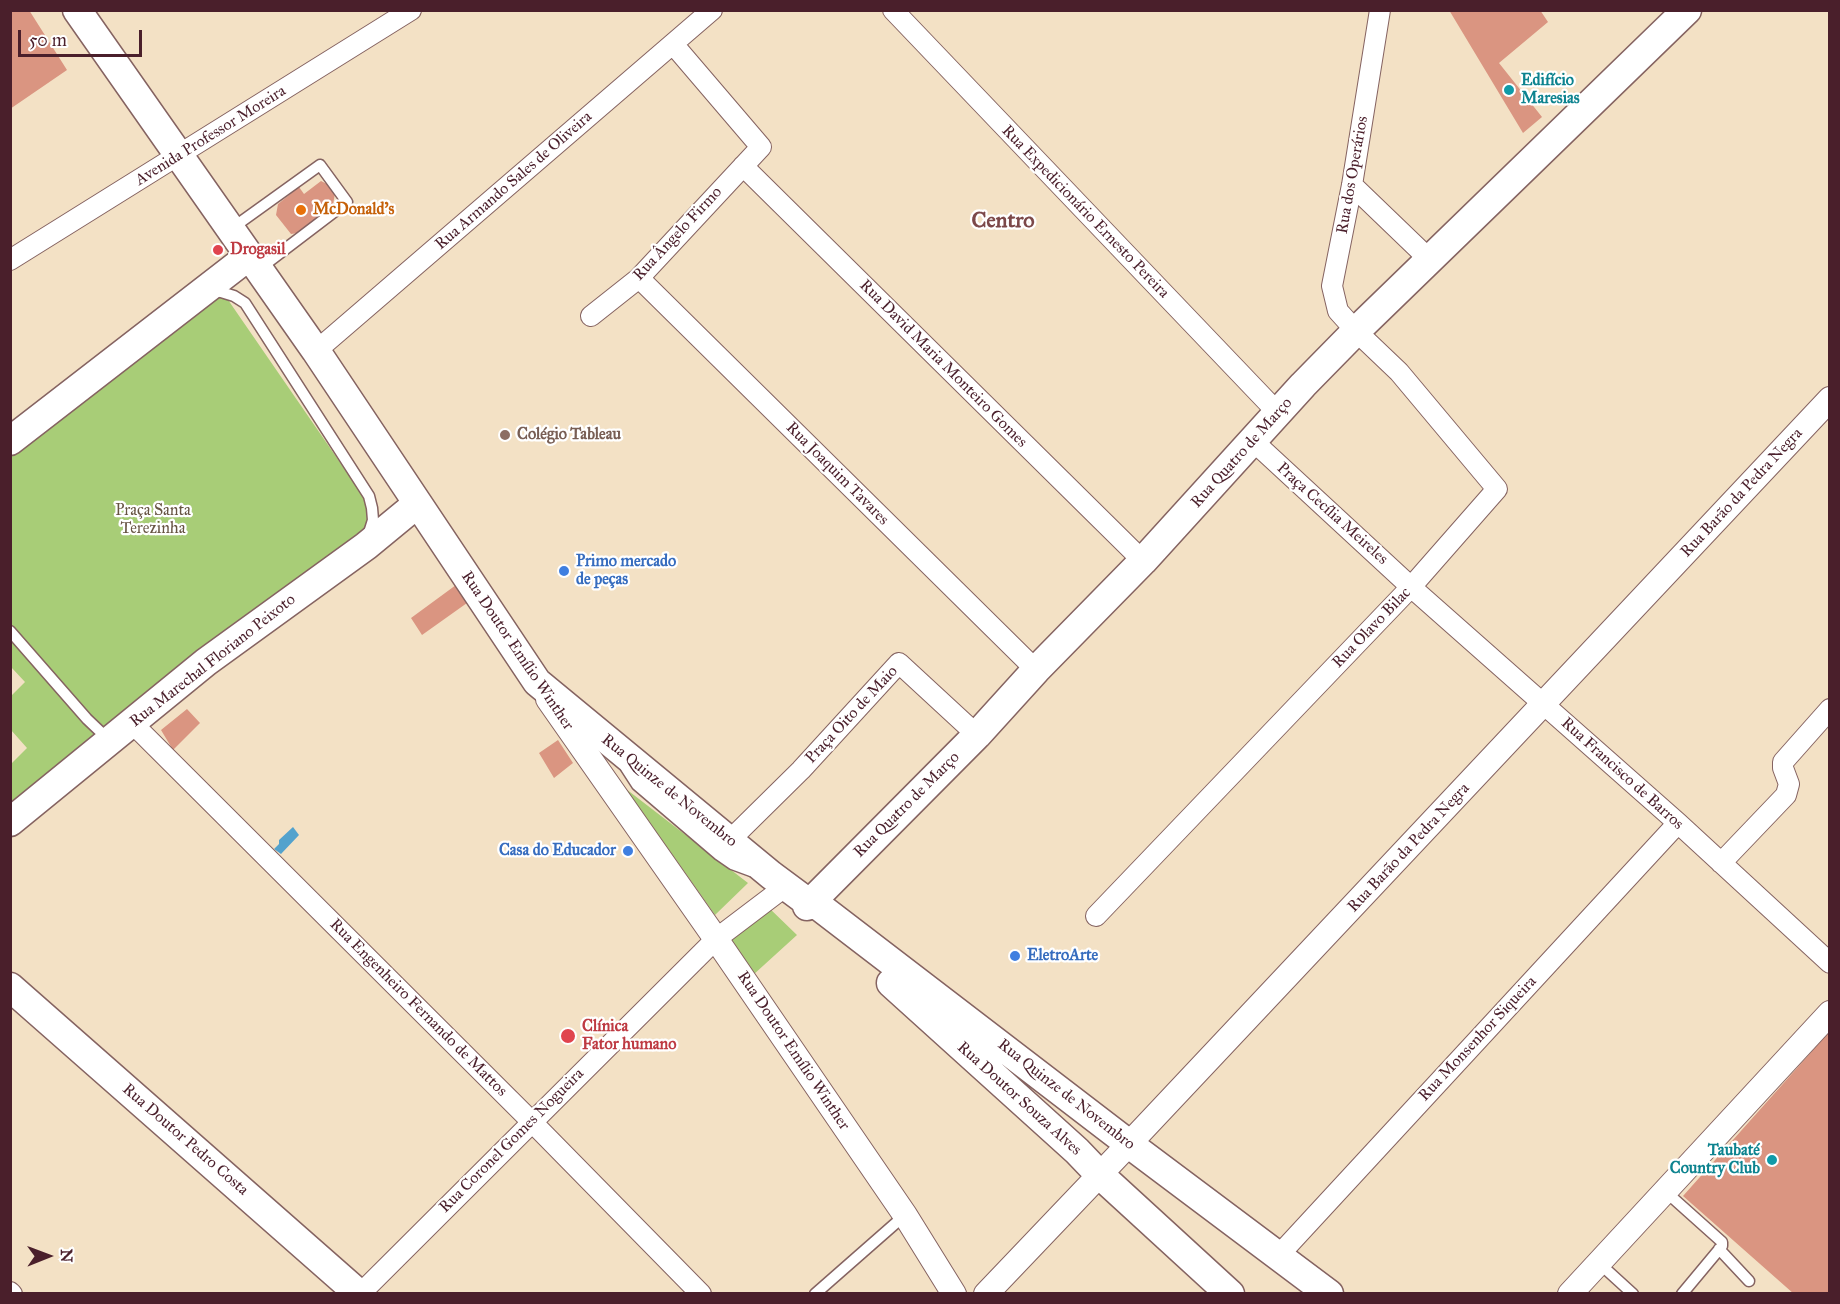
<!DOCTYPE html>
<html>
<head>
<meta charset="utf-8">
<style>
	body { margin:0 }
	#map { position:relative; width:1840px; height:1304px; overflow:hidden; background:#f3e1c5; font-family:"IM FELL Great Primer",serif }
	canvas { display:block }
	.frame { position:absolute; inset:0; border:12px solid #4a1f2b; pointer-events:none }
	.north { position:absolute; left:18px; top:1226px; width:60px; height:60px; -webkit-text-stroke:4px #fff; paint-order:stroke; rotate:89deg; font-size:16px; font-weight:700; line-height:24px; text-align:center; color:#4a1f2b }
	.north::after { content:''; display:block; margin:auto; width:21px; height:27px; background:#4a1f2b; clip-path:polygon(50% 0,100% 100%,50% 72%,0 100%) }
	.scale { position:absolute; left:18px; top:30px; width:124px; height:27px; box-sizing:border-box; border:3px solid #4a1f2b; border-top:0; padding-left:8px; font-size:18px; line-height:21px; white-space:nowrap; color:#4a1f2b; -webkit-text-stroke:4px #fff; paint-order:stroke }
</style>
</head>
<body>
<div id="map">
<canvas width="1840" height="1304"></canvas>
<div class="frame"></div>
<div class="north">N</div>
<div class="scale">50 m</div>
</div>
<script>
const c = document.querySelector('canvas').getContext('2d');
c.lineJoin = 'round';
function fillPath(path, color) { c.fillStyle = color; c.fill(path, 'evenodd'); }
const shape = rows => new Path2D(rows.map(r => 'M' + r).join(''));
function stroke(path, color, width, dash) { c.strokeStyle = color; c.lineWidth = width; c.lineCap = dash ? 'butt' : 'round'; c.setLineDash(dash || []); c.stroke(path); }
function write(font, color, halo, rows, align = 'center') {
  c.font = font + ' "IM FELL Great Primer",serif'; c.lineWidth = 4.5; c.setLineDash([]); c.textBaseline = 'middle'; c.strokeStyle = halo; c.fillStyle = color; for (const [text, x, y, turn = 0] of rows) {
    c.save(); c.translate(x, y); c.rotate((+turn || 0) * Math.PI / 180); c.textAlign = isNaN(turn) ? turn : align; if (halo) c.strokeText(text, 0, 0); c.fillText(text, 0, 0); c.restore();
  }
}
const green = shape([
	[224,294,368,503,370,513,366,527,11,810,11,764,27,748,11,730,11,696,25,682,11,667,11,456],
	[626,789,748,883,715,915],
	[766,905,797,935,753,975,725,937]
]);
const water = shape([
	[293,827,299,835,281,854,274,849,279,844,279,840]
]);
const building = shape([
	[10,10,29,10,67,70,10,109],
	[1449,10,1540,10,1548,22,1499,63,1542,117,1523,133],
	[321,181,331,186,335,193,333,205,298,233,291,234,276,215,278,204,299,187,304,194],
	[456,585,467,603,422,635,411,618],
	[187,709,200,723,173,750,161,730],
	[558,740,573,763,554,778,539,753],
	[1830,1031,1830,1294,1794,1294,1683,1196]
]);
const service = shape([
	[231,229,320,165,347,202,259,269],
	[213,291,221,292,234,296,245,303,369,496,372,508,373,520,368,536],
	[10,631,87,719,108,739],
	[626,768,637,785,719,855,732,864,751,871],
	[1665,1191,1722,1242,1722,1246,1682,1294],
	[1719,1249,1749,1281],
	[1599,1263,1633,1294],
	[815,1294,905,1215]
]);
const minor = shape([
	[893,10,1278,413],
	[743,166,1143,561],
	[1352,185,1430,260],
	[10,260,411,10],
	[639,278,1036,670],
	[591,316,639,278,761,147,673,44],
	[316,351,712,10],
	[1253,441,1411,587,1678,823,1830,963],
	[132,723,532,1122,701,1294],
	[729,841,801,770,899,663,977,735],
	[1721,863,1786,795,1789,784,1783,768,1783,762,1830,709],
	[1096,916,1411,587,1497,489,1399,372,1356,331,1338,311,1332,286,1352,185,1380,10],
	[1279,1255,1678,823],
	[10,1292,12,1294],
	[360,1294,716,939,786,886]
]);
const tertiary = shape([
	[548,699,716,939,905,1215,954,1294],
	[986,1294,1129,1144,1830,399],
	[1570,1294,1830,1013]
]);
const secondary = shape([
	[77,10,316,351,537,682,771,875,802,898,812,901,1129,1144,1329,1294],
	[10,441,249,256],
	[10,822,206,662,366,546,417,504],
	[807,906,977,735,1036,670,1143,561,1303,385,1356,331,1687,10],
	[891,983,1077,1151,1099,1174,1230,1294],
	[10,987,359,1294]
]);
const markers = [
	[1509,90,6,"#0f9aa8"],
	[301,210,6,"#e8710a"],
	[218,250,6,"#e0444e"],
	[505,435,6,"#8d6e63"],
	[564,571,6,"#3f7fe0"],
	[628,851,6,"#3f7fe0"],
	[1015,956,6,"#3f7fe0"],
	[568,1036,8,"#e0444e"],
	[1772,1160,6,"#0f9aa8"]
];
const cultureNames = [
	["Edifício",1521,81],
	["Maresias",1521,99],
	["Taubaté",1760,1151,"right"],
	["Country Club",1760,1169,"right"]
];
const streetNames = [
	["Avenida Professor Moreira",211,136,-32],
	["Rua dos Operários",1353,175,-80],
	["Rua Armando Sales de Oliveira",514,181,-41],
	["Rua Expedicionário Ernesto Pereira",1085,212,46],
	["Rua Ângelo Firmo",678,234,-47],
	["Rua David Maria Monteiro Gomes",943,364,45],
	["Rua Quatro de Março",1242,453,-48],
	["Rua Joaquim Tavares",837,474,45],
	["Rua Barão da Pedra Negra",1742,493,-47],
	["Praça Cecília Meireles",1332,514,42],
	["Rua Olavo Bilac",1372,628,-46],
	["Rua Doutor Emílio Winther",517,651,56],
	["Rua Marechal Floriano Peixoto",213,661,-38],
	["Praça Oito de Maio",852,715,-47],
	["Rua Francisco de Barros",1622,774,42],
	["Rua Quinze de Novembro",669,791,39],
	["Rua Quatro de Março",907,805,-45],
	["Rua Barão da Pedra Negra",1409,848,-47],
	["Rua Engenheiro Fernando de Mattos",418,1008,45],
	["Rua Monsenhor Siqueira",1478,1039,-47],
	["Rua Doutor Emílio Winther",793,1051,56],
	["Rua Quinze de Novembro",1066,1095,38],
	["Rua Doutor Souza Alves",1019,1099,42],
	["Rua Doutor Pedro Costa",185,1140,41],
	["Rua Coronel Gomes Nogueira",512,1141,-45]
];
const foodNames = [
	["McDonald's",313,210]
];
const healthNames = [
	["Drogasil",230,250],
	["Clínica",582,1027],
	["Fator humano",582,1045]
];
const educationNames = [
	["Colégio Tableau",517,435]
];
const parkNames = [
	["Praça Santa",153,511],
	["Terezinha",153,529]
];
const shopNames = [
	["Primo mercado",576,562],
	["de peças",576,580],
	["Casa do Educador",616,851,"right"],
	["EletroArte",1027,956]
];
const districtNames = [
	["Centro",1003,222]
];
fillPath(green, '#a8cd77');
fillPath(water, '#53a2cd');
fillPath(building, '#da9581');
stroke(service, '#856361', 13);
stroke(minor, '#856361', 22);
stroke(tertiary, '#856361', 26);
stroke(secondary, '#856361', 31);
stroke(service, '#fff', 10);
stroke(minor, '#fff', 20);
stroke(tertiary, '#fff', 24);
stroke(secondary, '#fff', 28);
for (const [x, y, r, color] of markers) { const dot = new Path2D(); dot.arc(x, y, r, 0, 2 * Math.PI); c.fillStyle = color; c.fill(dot); stroke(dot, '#fff', 2); }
write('bold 16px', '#0d838f', '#fff', cultureNames, 'left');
write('16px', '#4a1f2b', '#fff', streetNames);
write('bold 16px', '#c56008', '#fff', foodNames, 'left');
write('bold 16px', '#be3a42', '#fff', healthNames, 'left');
write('bold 16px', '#785e54', '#fff', educationNames, 'left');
write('16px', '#665342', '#fff', parkNames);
write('bold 16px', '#366cbe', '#fff', shopNames, 'left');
write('bold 22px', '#7c4849', '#fff', districtNames);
</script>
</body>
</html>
